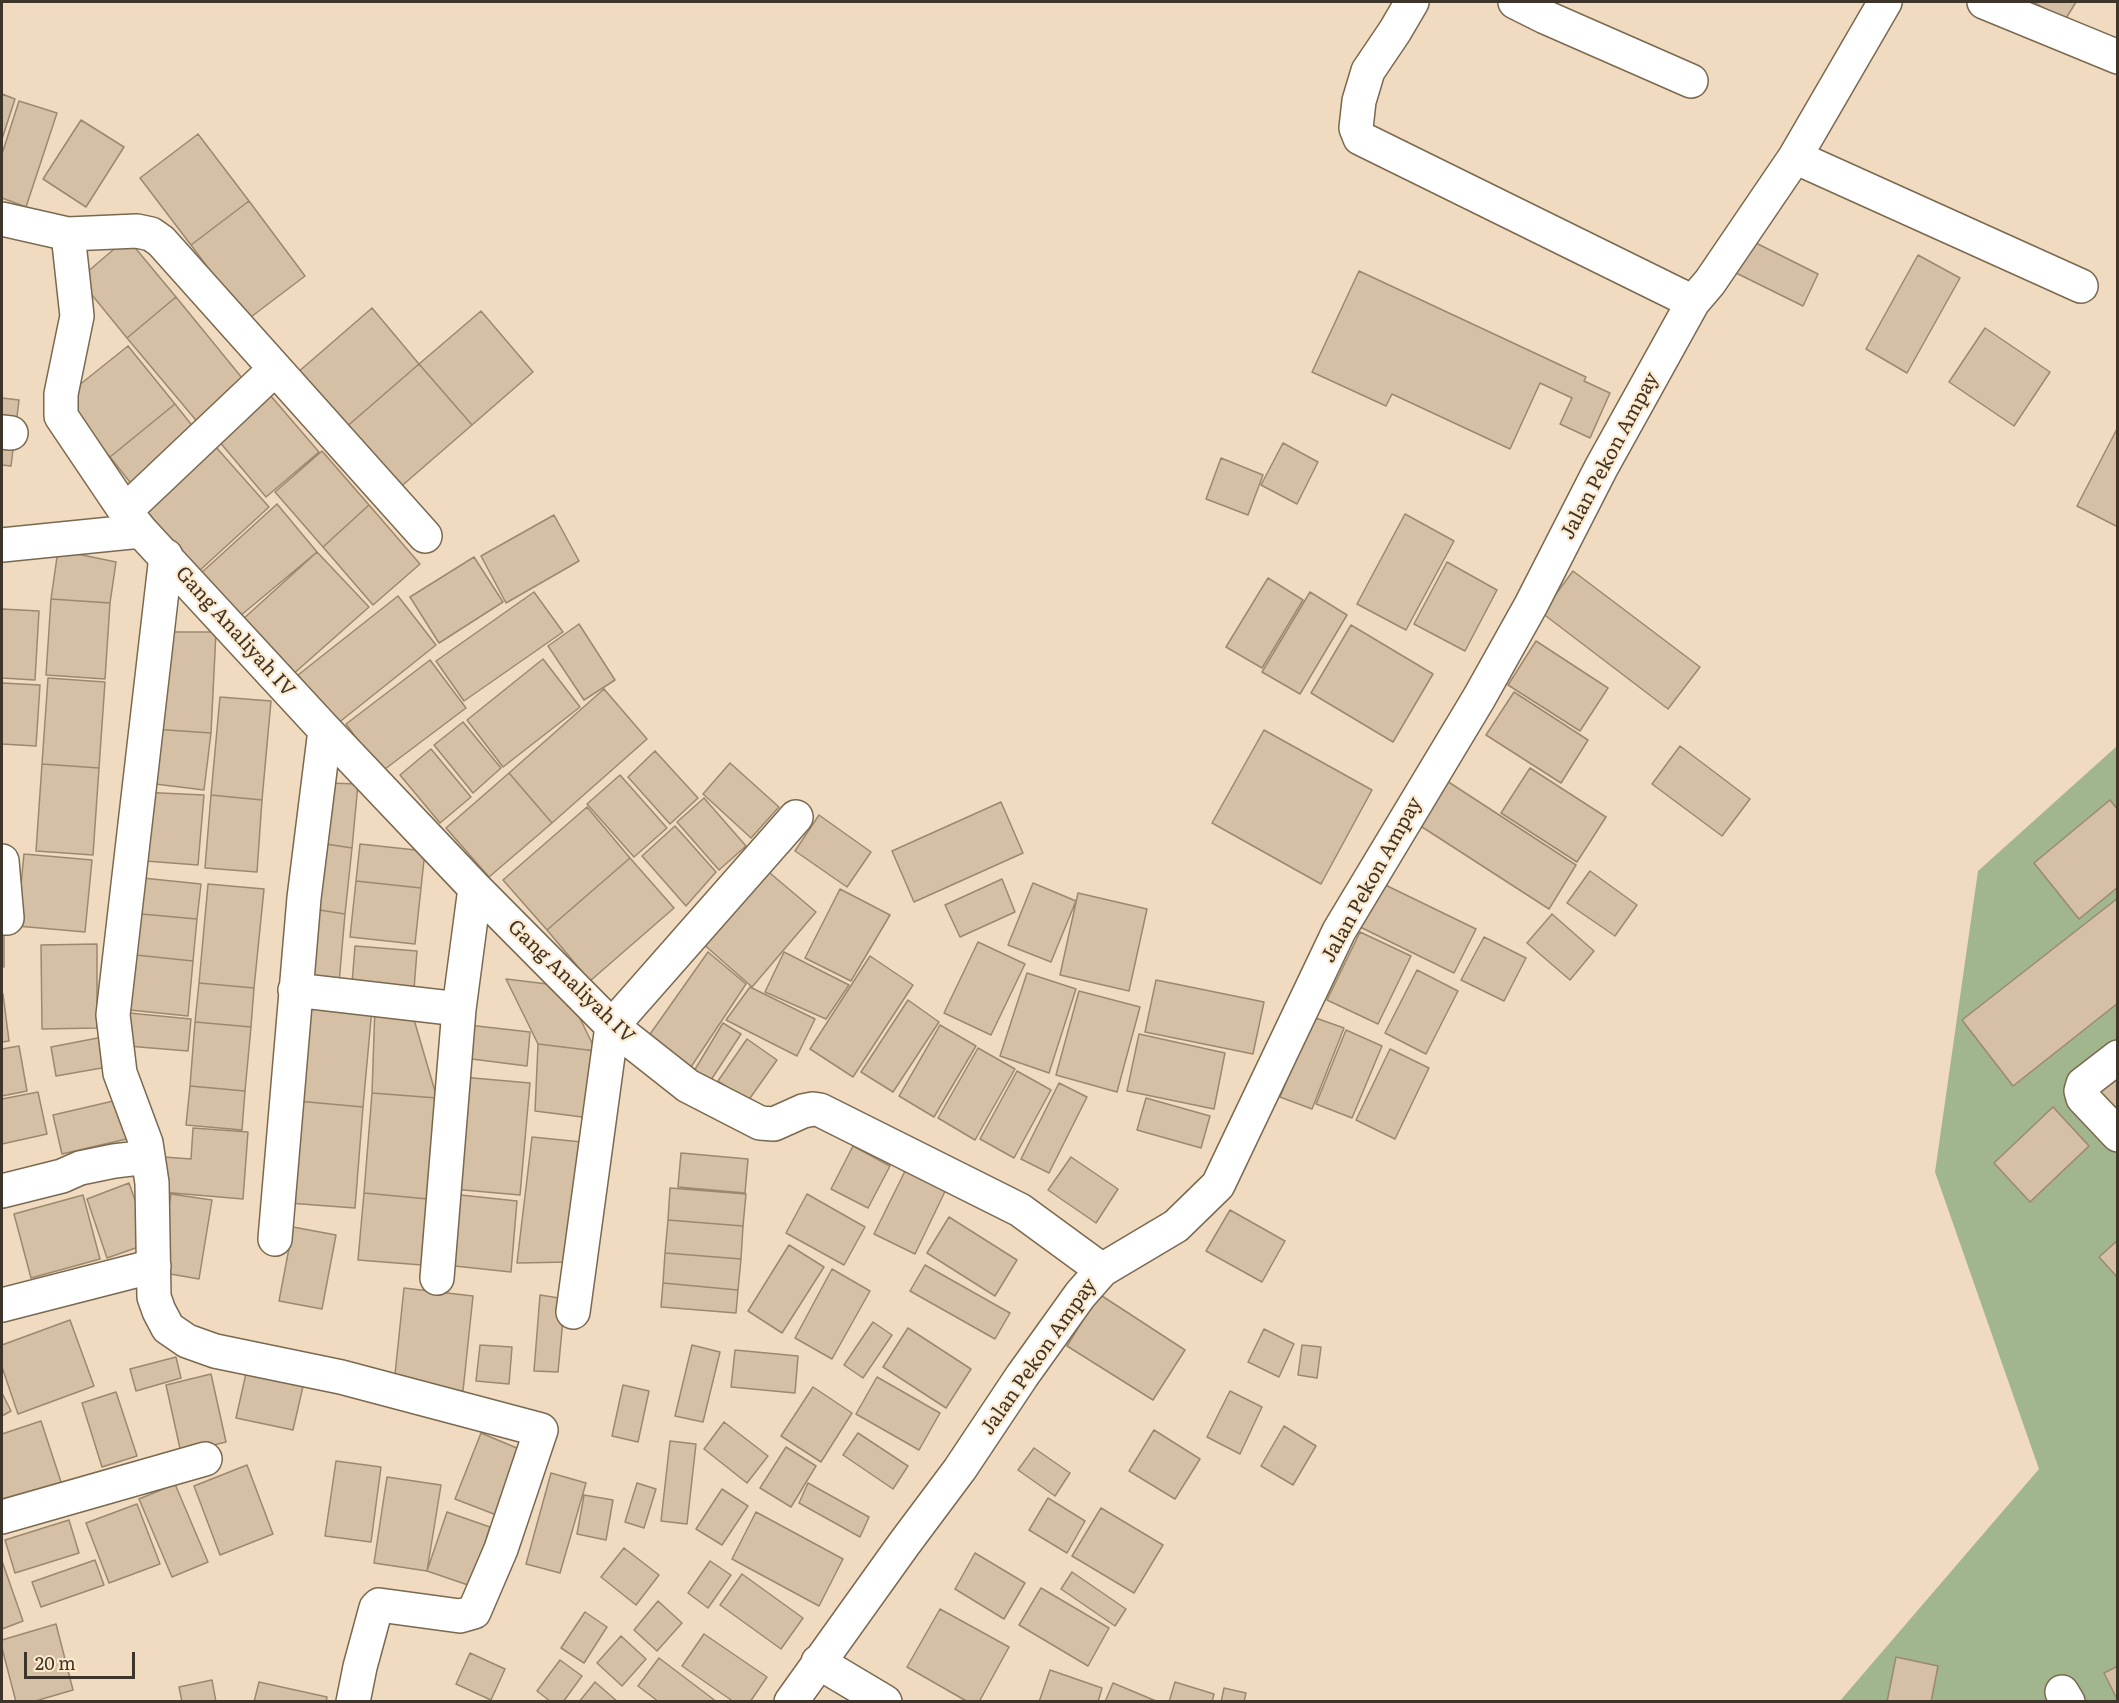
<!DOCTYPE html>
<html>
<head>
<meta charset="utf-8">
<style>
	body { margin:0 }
	#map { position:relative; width:2119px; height:1703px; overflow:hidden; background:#f1dbc0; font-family:Literata,serif }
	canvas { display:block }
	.frame { position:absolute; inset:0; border:3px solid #3d352a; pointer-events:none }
	.scale { position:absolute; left:24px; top:1652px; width:111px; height:27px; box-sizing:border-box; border:3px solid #3d352a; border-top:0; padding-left:8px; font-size:18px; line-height:21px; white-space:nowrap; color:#3d352a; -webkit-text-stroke:4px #fee9cd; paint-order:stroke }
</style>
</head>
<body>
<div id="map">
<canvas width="2119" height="1703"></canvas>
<div class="frame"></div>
<div class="scale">20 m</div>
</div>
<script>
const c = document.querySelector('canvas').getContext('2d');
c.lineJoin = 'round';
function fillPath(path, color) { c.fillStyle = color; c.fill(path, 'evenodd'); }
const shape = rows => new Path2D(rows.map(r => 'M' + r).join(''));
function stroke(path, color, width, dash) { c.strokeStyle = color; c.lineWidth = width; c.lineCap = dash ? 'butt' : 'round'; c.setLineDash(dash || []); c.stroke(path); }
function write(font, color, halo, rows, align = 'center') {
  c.font = font + ' Literata,serif'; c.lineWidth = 4.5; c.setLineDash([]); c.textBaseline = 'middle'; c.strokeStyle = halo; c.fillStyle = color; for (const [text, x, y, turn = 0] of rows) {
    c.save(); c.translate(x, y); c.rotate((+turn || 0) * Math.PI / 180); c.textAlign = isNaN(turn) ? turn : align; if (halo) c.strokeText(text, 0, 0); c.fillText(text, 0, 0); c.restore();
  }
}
const green = shape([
	[2117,746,2117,1701,1839,1702,2039,1469,1935,1172,1978,871]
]);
const building = shape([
	[2033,2,2076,2,2065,20,2033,2],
	[2,94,15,99,2,139,2,94],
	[19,101,57,113,26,207,2,198,2,154,19,101],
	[81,120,124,147,86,207,43,179,81,120],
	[198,134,249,201,191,245,140,178,198,134],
	[249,201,305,276,247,320,191,245,249,201],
	[127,238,176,297,127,338,79,279,127,238],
	[1746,238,1818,274,1803,306,1730,270,1746,238],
	[1918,255,1960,278,1907,373,1866,349,1918,255],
	[1359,271,1586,377,1584,381,1610,393,1590,438,1560,424,1572,398,1540,383,1510,449,1392,394,1386,406,1312,372,1359,271],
	[176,297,247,384,200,425,127,338,176,297],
	[372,308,419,364,344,429,297,373,372,308],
	[481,311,533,372,472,425,419,364,481,311],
	[1985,328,2050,372,2014,426,1949,382,1985,328],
	[128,346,175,404,110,457,63,398,128,346],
	[419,364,472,425,397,490,344,429,419,364],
	[270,395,319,452,266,497,218,440,270,395],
	[2,398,19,400,11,466,2,465,2,398],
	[175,404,198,433,133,486,110,457,175,404],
	[2118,427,2118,527,2077,506,2118,427],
	[1283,443,1318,462,1297,504,1261,485,1283,443],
	[215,446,269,507,198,572,144,511,215,446],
	[322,451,369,505,323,547,275,492,322,451],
	[1221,458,1263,475,1248,515,1206,499,1221,458],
	[277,504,317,552,240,616,200,574,277,504],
	[369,505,420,564,373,605,323,547,369,505],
	[1405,514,1454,541,1406,630,1357,604,1405,514],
	[554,515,579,561,506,603,481,556,554,515],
	[58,550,116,562,110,603,51,599,58,550],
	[317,552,369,607,291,676,242,620,317,552],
	[474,557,503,602,439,643,410,597,474,557],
	[1447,562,1497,590,1465,651,1414,624,1447,562],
	[1573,571,1700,667,1668,709,1542,613,1573,571],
	[1268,578,1303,600,1262,668,1226,647,1268,578],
	[534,592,563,632,464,701,436,661,534,592],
	[1310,592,1347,615,1300,694,1262,672,1310,592],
	[398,596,436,645,337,724,298,675,398,596],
	[51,599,110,603,105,679,46,675,51,599],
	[2,609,39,611,35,680,2,678,2,609],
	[579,624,615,680,584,700,548,646,579,624],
	[1351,625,1433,674,1393,742,1311,693,1351,625],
	[167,632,216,632,211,733,153,729,167,632],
	[1536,641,1608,688,1580,731,1508,685,1536,641],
	[543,659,580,707,503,767,467,720,543,659],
	[430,660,466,708,381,772,346,724,430,660],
	[48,678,105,682,99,768,42,764,48,678],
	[2,683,40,685,36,746,2,744,2,683],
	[604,689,647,739,552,823,509,773,604,689],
	[1514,692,1588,740,1561,783,1486,735,1514,692],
	[220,697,271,701,262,800,211,795,220,697],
	[463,722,501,768,473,793,434,745,463,722],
	[153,729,211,733,204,790,147,783,153,729],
	[1264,730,1372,790,1321,884,1212,823,1264,730],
	[1680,746,1750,799,1722,836,1652,784,1680,746],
	[431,749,471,797,440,823,400,775,431,749],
	[655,751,698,798,670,824,628,777,655,751],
	[730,763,779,807,751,838,703,794,730,763],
	[42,764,99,768,93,855,36,851,42,764],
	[1530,768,1606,817,1577,862,1501,813,1530,768],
	[509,773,552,823,489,877,446,828,509,773],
	[620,775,667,828,634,857,587,804,620,775],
	[1447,781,1576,865,1549,909,1419,825,1447,781],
	[328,783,358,784,352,848,319,843,328,783],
	[139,792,204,795,198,865,132,860,139,792],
	[211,795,262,800,257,872,205,868,211,795],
	[704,798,746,846,719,870,677,822,704,798],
	[2110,800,2118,810,2118,887,2079,919,2034,863,2110,800],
	[1001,802,1023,853,914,902,892,851,1001,802],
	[587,807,630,858,547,930,503,880,587,807],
	[819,815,871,852,847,887,795,851,819,815],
	[675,826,716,872,686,906,642,856,675,826],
	[319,843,352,848,345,914,313,909,319,843],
	[360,844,425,851,421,888,356,881,360,844],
	[24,854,92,860,85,932,17,926,24,854],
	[630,858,674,908,590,981,547,930,630,858],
	[764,868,816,912,752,987,701,942,764,868],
	[1590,871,1637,905,1615,936,1567,903,1590,871],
	[133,877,201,884,197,919,130,913,133,877],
	[1002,879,1015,912,960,937,945,905,1002,879],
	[1373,879,1476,929,1454,973,1352,923,1373,879],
	[356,881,421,888,415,944,350,937,356,881],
	[1033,883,1076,901,1051,962,1008,945,1033,883],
	[208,884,264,889,254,988,199,983,208,884],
	[840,889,890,915,851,981,805,958,840,889],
	[1078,893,1147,909,1129,991,1060,975,1078,893],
	[2118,898,2118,1003,2013,1086,1962,1020,2118,898],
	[313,909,345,914,339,983,306,979,313,909],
	[130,913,197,919,193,961,126,954,130,913],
	[1552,914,1594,951,1570,980,1527,943,1552,914],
	[2,921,4,921,4,967,2,967,2,921],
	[1360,932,1411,956,1378,1024,1327,1000,1360,932],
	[1484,937,1526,958,1504,1001,1461,980,1484,937],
	[978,942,1025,964,991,1035,944,1013,978,942],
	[97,944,97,1028,42,1029,41,945,97,944],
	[355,946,417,951,414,989,352,983,355,946],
	[708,952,746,984,691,1067,648,1037,708,952],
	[784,952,849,985,826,1019,765,992,784,952],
	[126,954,193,961,188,1016,120,1009,126,954],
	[870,956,913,985,853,1077,810,1049,870,956],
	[1417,970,1458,991,1426,1054,1385,1033,1417,970],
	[1027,973,1076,989,1049,1073,1000,1056,1027,973],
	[506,979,564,986,596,1051,538,1044,506,979],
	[1156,980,1264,1002,1253,1054,1145,1032,1156,980],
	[199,983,254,988,251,1027,195,1022,199,983],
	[750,987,815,1019,797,1056,726,1020,750,987],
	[1079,991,1140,1007,1117,1092,1056,1075,1079,991],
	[2,994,3,994,9,1041,2,1042,2,994],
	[908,1000,939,1022,893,1092,861,1072,908,1000],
	[305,1002,372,1008,363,1107,297,1101,305,1002],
	[375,1006,410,1006,437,1098,372,1093,375,1006],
	[129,1013,191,1019,188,1051,127,1046,129,1013],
	[1313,1017,1344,1028,1312,1109,1280,1097,1313,1017],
	[195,1022,251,1027,245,1091,190,1086,195,1022],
	[723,1023,741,1034,709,1083,694,1071,723,1023],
	[468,1025,530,1032,527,1066,464,1058,468,1025],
	[940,1025,976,1046,934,1117,899,1096,940,1025],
	[1346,1030,1382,1046,1352,1118,1316,1104,1346,1030],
	[1139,1034,1225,1053,1214,1109,1127,1091,1139,1034],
	[108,1036,113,1066,56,1076,51,1047,108,1036],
	[747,1039,777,1060,748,1101,718,1081,747,1039],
	[538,1044,596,1051,590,1118,535,1111,538,1044],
	[19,1046,27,1091,2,1096,2,1049,19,1046],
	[978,1048,1015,1069,975,1140,938,1118,978,1048],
	[1390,1049,1429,1068,1395,1139,1356,1120,1390,1049],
	[1017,1071,1051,1090,1014,1158,980,1139,1017,1071],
	[2118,1072,2118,1113,2098,1089,2118,1072],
	[462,1077,530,1083,520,1195,452,1189,462,1077],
	[1059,1083,1087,1097,1049,1173,1021,1159,1059,1083],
	[190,1086,245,1091,242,1130,186,1125,190,1086],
	[38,1092,47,1134,2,1144,2,1099,38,1092],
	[372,1093,437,1098,428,1199,364,1193,372,1093],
	[1146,1098,1210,1116,1201,1148,1137,1130,1146,1098],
	[122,1099,131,1138,62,1154,53,1115,122,1099],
	[297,1101,363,1107,355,1208,288,1203,297,1101],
	[2053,1107,2089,1146,2030,1202,1994,1163,2053,1107],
	[193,1128,248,1132,243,1199,161,1192,164,1157,191,1159,193,1128],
	[532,1137,582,1142,570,1262,517,1263,532,1137],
	[853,1146,890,1166,868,1208,831,1189,853,1146],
	[681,1153,748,1159,745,1193,678,1187,681,1153],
	[1071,1157,1118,1189,1096,1223,1048,1190,1071,1157],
	[910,1161,950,1181,915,1254,874,1234,910,1161],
	[129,1183,150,1243,107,1258,87,1199,129,1183],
	[670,1188,746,1194,743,1226,668,1220,670,1188],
	[364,1193,428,1199,422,1265,358,1260,364,1193],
	[171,1194,212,1200,199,1279,159,1272,171,1194],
	[451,1194,517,1201,511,1272,445,1265,451,1194],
	[807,1194,865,1227,844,1265,786,1233,807,1194],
	[83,1195,100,1259,31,1278,14,1214,83,1195],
	[1230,1210,1285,1241,1262,1282,1206,1251,1230,1210],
	[949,1217,1017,1260,995,1296,927,1253,949,1217],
	[668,1220,743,1226,741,1259,665,1253,668,1220],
	[293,1227,336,1235,322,1309,279,1301,293,1227],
	[2118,1240,2118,1278,2099,1257,2118,1240],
	[789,1245,824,1267,782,1333,748,1311,789,1245],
	[665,1253,741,1259,738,1290,663,1283,665,1253],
	[925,1265,1010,1313,995,1339,910,1291,925,1265],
	[832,1269,870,1291,832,1359,795,1338,832,1269],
	[663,1283,738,1290,736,1313,661,1307,663,1283],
	[404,1288,473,1296,463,1391,394,1384,404,1288],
	[1099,1294,1185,1350,1153,1400,1067,1346,1099,1294],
	[540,1295,565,1299,558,1372,534,1371,540,1295],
	[70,1320,94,1386,18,1414,2,1367,2,1345,70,1320],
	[873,1322,892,1335,863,1378,844,1365,873,1322],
	[908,1328,971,1369,946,1408,883,1367,908,1328],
	[1264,1329,1294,1344,1279,1377,1248,1362,1264,1329],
	[480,1345,512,1347,509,1384,476,1381,480,1345],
	[692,1345,720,1352,703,1422,675,1416,692,1345],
	[1302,1345,1321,1347,1317,1378,1298,1375,1302,1345],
	[735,1350,798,1356,795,1393,731,1387,735,1350],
	[176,1357,181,1378,136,1391,130,1369,176,1357],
	[247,1369,304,1382,293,1430,236,1418,247,1369],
	[211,1374,226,1442,181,1453,166,1385,211,1374],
	[877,1377,940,1413,919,1450,856,1414,877,1377],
	[623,1385,649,1391,638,1442,612,1436,623,1385],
	[813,1387,852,1413,821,1462,781,1436,813,1387],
	[1230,1391,1262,1407,1240,1454,1207,1437,1230,1391],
	[116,1392,137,1456,102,1467,82,1403,116,1392],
	[2,1393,11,1411,2,1416,2,1393],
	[41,1421,64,1491,2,1512,2,1434,41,1421],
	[724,1422,768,1456,747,1483,704,1449,724,1422],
	[1284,1426,1316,1446,1293,1485,1261,1466,1284,1426],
	[1154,1430,1200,1459,1175,1499,1129,1471,1154,1430],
	[481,1433,524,1451,499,1516,455,1499,481,1433],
	[858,1433,908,1466,893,1489,843,1455,858,1433],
	[670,1441,696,1444,687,1524,661,1521,670,1441],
	[786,1447,816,1466,791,1507,760,1488,786,1447],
	[1034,1448,1070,1473,1055,1496,1018,1470,1034,1448],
	[336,1461,381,1467,371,1542,325,1536,336,1461],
	[247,1465,273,1534,220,1555,194,1486,247,1465],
	[551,1473,586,1483,560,1573,526,1564,551,1473],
	[387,1477,441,1485,427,1571,374,1563,387,1477],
	[637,1483,656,1489,644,1528,625,1522,637,1483],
	[808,1483,869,1517,860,1537,799,1503,808,1483],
	[175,1484,208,1562,172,1577,139,1499,175,1484],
	[722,1489,748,1506,722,1545,696,1529,722,1489],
	[584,1495,613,1500,606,1540,577,1534,584,1495],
	[1048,1498,1085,1521,1067,1553,1029,1530,1048,1498],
	[137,1504,160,1564,109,1583,86,1523,137,1504],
	[1101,1508,1163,1545,1134,1593,1072,1556,1101,1508],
	[447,1512,490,1527,471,1586,427,1571,447,1512],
	[756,1512,843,1559,819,1606,732,1559,756,1512],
	[69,1520,79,1553,15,1573,5,1540,69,1520],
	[624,1548,659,1575,636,1605,601,1577,624,1548],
	[975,1553,1025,1583,1004,1619,955,1589,975,1553],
	[95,1560,104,1585,41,1607,32,1582,95,1560],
	[2,1561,23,1621,2,1629,2,1561],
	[710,1561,731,1575,708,1608,688,1593,710,1561],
	[1072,1572,1126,1609,1115,1626,1061,1589,1072,1572],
	[742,1574,803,1618,781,1649,720,1605,742,1574],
	[1041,1588,1109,1628,1088,1666,1019,1625,1041,1588],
	[658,1601,682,1623,657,1651,634,1630,658,1601],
	[940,1609,1009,1647,979,1702,968,1702,907,1667,940,1609],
	[585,1612,607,1627,584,1663,561,1648,585,1612],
	[56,1624,73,1690,32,1702,16,1702,2,1648,2,1640,56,1624],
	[704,1634,767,1677,750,1702,734,1702,682,1666,704,1634],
	[621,1636,646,1659,622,1686,597,1663,621,1636],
	[470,1653,505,1669,491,1700,456,1684,470,1653],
	[1896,1657,1938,1666,1931,1702,1887,1702,1896,1657],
	[659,1658,717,1702,659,1702,638,1686,659,1658],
	[560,1660,582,1676,563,1702,551,1702,537,1691,560,1660],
	[2118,1666,2118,1701,2104,1673,2118,1666],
	[1050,1670,1102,1688,1098,1702,1039,1702,1050,1670],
	[212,1680,216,1702,182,1702,179,1687,212,1680],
	[259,1682,327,1697,326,1702,254,1702,259,1682],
	[595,1682,618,1702,579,1702,595,1682],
	[1175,1682,1214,1694,1212,1702,1169,1702,1175,1682],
	[1113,1683,1156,1701,1156,1702,1105,1702,1113,1683],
	[1224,1688,1246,1693,1244,1702,1221,1702,1224,1688]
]);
const minor = shape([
	[1412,2,1395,31,1368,71,1359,101,1356,128,1360,138,1693,302],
	[1515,2,1545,17,1691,81],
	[1984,2,2118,57],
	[1795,157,2081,286],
	[2,219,68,234,137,231,151,234,161,241,425,536],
	[68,234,77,316,61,394,61,416,125,511],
	[275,369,125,511,141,531,325,730,475,888,612,1026,688,1086,760,1123,774,1124,803,1111,813,1109,820,1110,1020,1210,1102,1270],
	[2,432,11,433],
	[2,545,141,531],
	[166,556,113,1015,120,1073,146,1143,152,1183,154,1297,159,1311,168,1328,187,1341,215,1351,341,1377,541,1430,501,1549,474,1612,460,1616,379,1605,376,1608,360,1667,353,1702],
	[2,861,7,918,2,918],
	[295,990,459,1009],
	[2118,1057,2083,1084,2081,1091,2083,1098,2118,1135],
	[2,1191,62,1176,80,1168,114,1161,148,1157],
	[275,1239,304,898,325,730],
	[437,1278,459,1009,475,888],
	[2,1305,154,1266],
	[573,1312,612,1026,796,817],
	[2,1517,205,1459],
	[818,1662,885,1702],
	[2062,1692,2068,1702],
	[791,1702,904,1544,960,1469,1022,1376,1080,1295,1102,1270,1176,1226,1218,1185,1339,931,1479,698,1531,605,1601,468,1693,302,1710,282,1795,157,1885,2]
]);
const streetNames = [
	["Jalan Pekon Ampay",1610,456,-62],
	["Gang Analiyah IV",235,632,48],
	["Jalan Pekon Ampay",1372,880,-61],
	["Gang Analiyah IV",571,982,44],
	["Jalan Pekon Ampay",1039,1357,-55]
];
fillPath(green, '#a2b68d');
fillPath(building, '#d5c0a5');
stroke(building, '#9b886e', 1.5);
stroke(minor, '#7a684f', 36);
stroke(minor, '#fff', 33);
write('20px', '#3d352a', '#fee9cd', streetNames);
</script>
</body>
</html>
